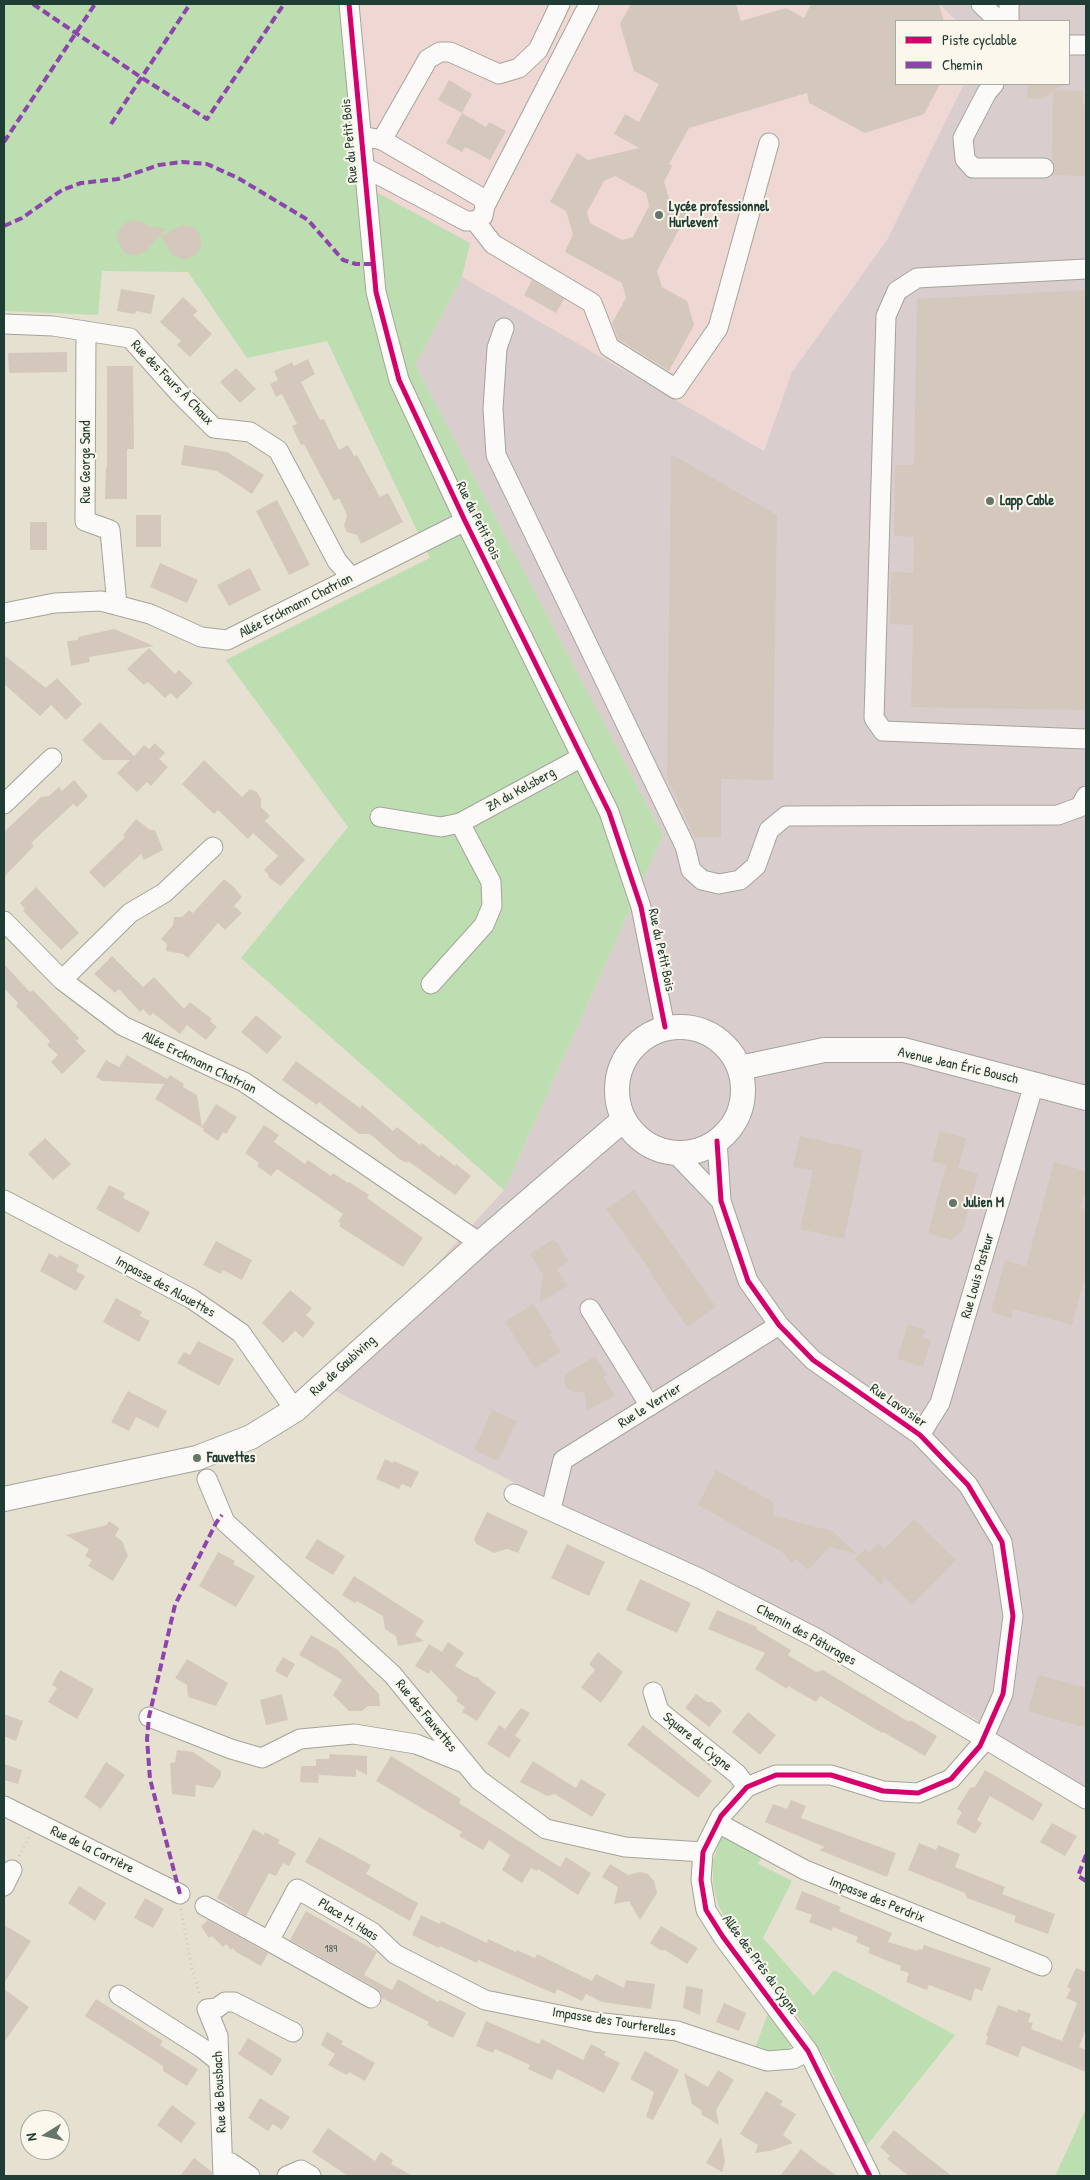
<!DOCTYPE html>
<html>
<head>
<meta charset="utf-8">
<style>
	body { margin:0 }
	#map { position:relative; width:1090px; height:2180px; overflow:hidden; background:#e6e0d0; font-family:"Patrick Hand",sans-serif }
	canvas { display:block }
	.frame { position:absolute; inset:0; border:5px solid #1f3d34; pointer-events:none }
	.legend { position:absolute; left:895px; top:20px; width:175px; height:65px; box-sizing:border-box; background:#fbf7ec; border:1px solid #a3ada2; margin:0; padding:6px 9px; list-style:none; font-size:15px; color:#1f3d34 }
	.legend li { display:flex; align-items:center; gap:10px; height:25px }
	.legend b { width:25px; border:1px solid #a3ada2 }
	.north { position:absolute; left:20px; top:2110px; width:50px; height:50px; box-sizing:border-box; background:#fbf7ec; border:1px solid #a3ada2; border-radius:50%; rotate:261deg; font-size:14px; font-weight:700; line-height:20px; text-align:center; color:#1f3d34 }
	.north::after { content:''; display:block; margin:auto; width:18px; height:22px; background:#65766b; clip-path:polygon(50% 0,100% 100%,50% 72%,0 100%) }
</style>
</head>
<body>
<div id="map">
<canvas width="1090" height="2180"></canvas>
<div class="frame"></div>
<ul class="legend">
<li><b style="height:6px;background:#d6006c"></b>Piste cyclable</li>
<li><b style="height:6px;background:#8e44ad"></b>Chemin</li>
</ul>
<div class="north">N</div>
</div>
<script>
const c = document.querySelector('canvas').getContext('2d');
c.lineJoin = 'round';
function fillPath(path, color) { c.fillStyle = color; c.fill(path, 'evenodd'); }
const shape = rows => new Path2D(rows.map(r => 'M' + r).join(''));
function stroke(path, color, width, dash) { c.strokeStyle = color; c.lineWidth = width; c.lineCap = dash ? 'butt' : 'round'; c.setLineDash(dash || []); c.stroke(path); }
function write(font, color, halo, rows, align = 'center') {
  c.font = font + ' "Patrick Hand",sans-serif'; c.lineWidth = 4; c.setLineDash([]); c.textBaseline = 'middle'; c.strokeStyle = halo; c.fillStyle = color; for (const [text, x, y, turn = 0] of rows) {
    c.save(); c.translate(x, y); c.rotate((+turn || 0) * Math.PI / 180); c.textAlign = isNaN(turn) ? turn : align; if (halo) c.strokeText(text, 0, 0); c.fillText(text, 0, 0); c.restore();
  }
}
const built = shape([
	[357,4,940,4,956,21,896,21,896,84,964,84,887,240,792,372,764,451,462,277,470,243,374,191]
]);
const industrial = shape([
	[940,4,1086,4,1086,1792,996,1738,974,1718,326,1386,504,1190,663,835,415,365,462,277,764,451,792,372,887,240,964,84,1069,84,1069,21,956,21]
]);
const green = shape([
	[4,4,340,4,374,191,470,243,462,277,415,365,663,835,504,1190,241,958,348,827,226,660,430,558,327,341,247,358,188,272,102,271,98,315,4,311],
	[724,1836,762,1856,758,1864,792,1881,763,1938,814,1996,834,1970,955,2035,865,2148,829,2065,798,2017,728,1923,718,1905,713,1884,713,1862,719,1841],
	[768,2013,791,2046,788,2052,783,2054,754,2051],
	[1086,2109,1086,2176,1055,2176]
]);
const building = shape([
	[631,4,736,4,741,21,786,8,804,18,811,4,939,4,944,21,896,21,896,84,940,84,924,114,865,133,809,103,807,93,689,128,669,164,672,166,664,182,671,205,687,214,657,271,662,287,687,301,694,325,669,371,618,339,612,323,626,298,622,283,565,252,573,234,566,211,550,202,577,153,588,160,639,148,614,134,625,114,639,122,659,84,634,71,620,24],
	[615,176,646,193,649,206,633,237,622,240,590,223,587,212,604,181],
	[449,80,472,94,462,113,486,127,489,122,506,131,490,160,465,147,462,152,446,143,462,113,438,100],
	[1028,84,1064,84,1055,90,1083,91,1083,105,1086,105,1086,176,1052,175,1055,168,1052,161,1053,91,1043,99,1027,99],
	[132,220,140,221,150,227,166,228,146,251,137,255,130,255,123,251,117,239,118,232,122,225],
	[181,225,194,227,199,233,201,241,201,246,196,255,184,260,171,254,161,236],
	[532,280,564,299,556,313,524,295],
	[121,289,155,295,151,314,136,311,135,314,117,311],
	[1086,290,1086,710,911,707,913,625,890,624,891,572,913,573,914,537,894,536,895,465,914,465,917,299],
	[183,297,198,311,193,315,212,334,190,357,177,345,181,341,160,322],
	[67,352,67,372,9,373,8,353],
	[308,359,315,374,301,382,320,420,324,419,339,450,348,445,354,456,357,455,380,497,388,493,403,522,361,544,357,535,347,532,344,526,347,515,339,498,334,501,304,444,301,445,292,426,297,424,282,394,276,397,270,384,278,380,274,371,292,362,294,366],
	[107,366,133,366,134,449,127,449,127,499,105,499,106,467,107,467],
	[236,368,256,389,240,403,220,382],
	[184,445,227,452,264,475,252,494,217,471,181,465],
	[671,454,777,515,773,780,721,779,721,837,695,837,667,778],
	[277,500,310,565,289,575,256,511],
	[136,515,161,515,161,547,136,547],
	[30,522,47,522,47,550,30,550],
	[160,563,198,580,187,603,150,587],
	[250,568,261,590,229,606,217,585],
	[114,629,154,646,89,657,90,662,71,666,67,641,78,640,78,637],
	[149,648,175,674,179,670,193,683,177,699,170,693,165,698,148,682,144,685,127,669],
	[4,655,46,688,57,678,82,704,66,720,51,705,40,716,4,684],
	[100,722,134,756,144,745,149,749,155,743,165,753,159,759,168,767,151,786,147,782,137,792,117,773,130,760,103,760,82,740],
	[204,760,242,797,250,789,257,792,261,799,261,807,270,816,265,821,305,860,281,886,269,878,268,874,264,870,278,856,253,833,248,839,218,810,214,814,182,784],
	[74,780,88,796,77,807,73,804,31,843,34,846,4,877,4,832,41,797,49,796,59,787,62,791],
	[136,819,150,830,155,830,163,850,144,860,141,854,104,888,89,872,125,837,123,835],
	[224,879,234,887,242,897,234,906,242,913,225,930,218,923,188,958,183,954,166,951,167,944,161,939,173,925,174,917,182,917,189,910,193,913],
	[36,887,79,933,61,950,23,911,25,909,20,903],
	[112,956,143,987,154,977,184,1009,190,1002,212,1019,210,1021,217,1027,206,1040,187,1025,180,1034,153,1013,150,1016,143,1009,140,1012,119,989,115,993,94,974],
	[4,964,30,992,33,990,79,1038,76,1041,86,1051,62,1074,51,1062,58,1055,47,1045,50,1041,16,1006,18,1003,4,988],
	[256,1015,282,1037,267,1054,241,1032],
	[127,1055,167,1079,170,1075,184,1084,183,1087,197,1095,202,1127,216,1104,237,1117,226,1134,223,1132,218,1141,203,1131,204,1129,155,1099,164,1084,103,1081,96,1077,106,1060,119,1067],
	[296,1061,360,1108,362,1105,393,1131,397,1127,420,1145,422,1143,439,1157,441,1155,455,1166,456,1164,471,1176,455,1195,408,1161,407,1163,399,1159,370,1134,359,1134,319,1102,317,1105,282,1080],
	[264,1125,279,1135,274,1142,305,1164,308,1160,331,1176,333,1173,348,1183,349,1182,369,1195,367,1198,423,1238,403,1267,339,1226,341,1224,338,1221,343,1214,277,1169,271,1176,257,1166,259,1163,245,1153],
	[940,1131,966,1138,958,1168,978,1174,962,1232,951,1240,928,1233,946,1165,932,1161],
	[800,1136,863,1150,844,1239,800,1229,813,1170,793,1167],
	[45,1138,71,1164,53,1180,28,1154],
	[1054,1162,1086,1171,1086,1190,1081,1208,1086,1210,1086,1274,1072,1325,1013,1309,1011,1318,991,1312,1005,1260,1026,1266],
	[109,1185,125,1193,123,1198,150,1212,139,1233,96,1209],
	[634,1190,716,1307,687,1327,651,1274,652,1273,606,1209],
	[552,1240,557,1242,568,1261,557,1269,567,1286,539,1303,543,1275,530,1254],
	[216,1241,252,1260,242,1280,223,1270,221,1274,203,1265],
	[49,1253,58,1258,59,1255,79,1265,76,1271,85,1276,76,1291,40,1271],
	[290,1290,312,1308,306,1315,315,1323,303,1338,295,1331,283,1343,262,1323],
	[116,1298,142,1312,140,1316,150,1321,139,1342,103,1322],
	[533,1304,552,1333,549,1334,561,1352,535,1368,505,1322],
	[908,1324,925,1330,922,1337,931,1340,923,1367,897,1359],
	[198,1341,234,1359,219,1386,177,1363,184,1352,190,1355],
	[595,1356,607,1375,603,1377,615,1396,587,1410,584,1392,573,1392,567,1388,564,1383,565,1374],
	[128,1391,167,1411,158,1428,136,1417,129,1431,111,1422],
	[492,1410,517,1421,498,1461,474,1450],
	[385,1459,393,1463,394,1461,419,1472,411,1488,402,1484,399,1489,376,1479],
	[716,1470,773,1502,774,1516,832,1531,857,1554,830,1547,808,1570,796,1559,792,1563,782,1552,698,1505],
	[487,1512,528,1531,518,1553,507,1549,494,1553,476,1544,474,1539],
	[914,1519,956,1560,912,1605,884,1577,882,1585,855,1559,865,1549,869,1553,878,1543,884,1549],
	[109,1521,119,1528,115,1536,122,1541,128,1556,113,1581,88,1566,92,1560,85,1556,89,1549,66,1535,107,1525],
	[317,1539,345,1556,333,1575,305,1558],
	[567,1544,605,1562,589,1596,551,1578],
	[218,1552,235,1561,233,1564,255,1576,236,1607,199,1586],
	[354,1576,424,1621,415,1635,424,1641,398,1646,396,1636,385,1629,383,1616,357,1601,355,1603,342,1595],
	[640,1579,691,1603,677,1633,626,1610],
	[717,1610,757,1627,756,1629,791,1650,788,1655,816,1672,823,1670,909,1722,910,1720,937,1736,925,1756,883,1732,882,1733,820,1696,816,1702,788,1686,787,1689,755,1669,765,1653,708,1629],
	[311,1635,338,1650,379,1694,380,1706,368,1706,362,1711,349,1711,333,1695,342,1680,299,1655],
	[448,1642,464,1653,455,1666,474,1677,477,1677,483,1683,496,1692,477,1721,462,1712,465,1707,456,1701,458,1698,431,1670,429,1674,415,1666,429,1644,442,1652],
	[598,1652,623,1672,601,1703,581,1687,595,1670,589,1664],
	[283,1657,295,1664,287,1678,275,1671],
	[187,1659,228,1683,216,1706,188,1697,187,1685,175,1678],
	[60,1670,94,1689,77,1719,48,1702,57,1688,52,1685],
	[1038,1675,1086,1688,1086,1728,1028,1711],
	[282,1694,288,1720,266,1725,260,1700],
	[696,1694,707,1702,712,1702,722,1711,709,1727,685,1708],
	[521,1708,530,1713,515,1736,521,1740,509,1758,487,1744,499,1725,505,1729],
	[748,1712,776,1735,760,1755,732,1732],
	[4,1714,23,1721,16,1741,4,1736],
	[643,1725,712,1781,698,1798,627,1745],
	[177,1750,193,1752,221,1771,221,1776,213,1788,196,1785,195,1797,172,1794,170,1763,175,1762],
	[330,1754,367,1756,367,1775,356,1769,356,1777,319,1775,318,1783,300,1782,301,1766,316,1766,316,1759,329,1759],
	[391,1756,461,1799,459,1803,560,1867,566,1857,591,1873,578,1895,538,1869,537,1871,531,1868,522,1883,502,1870,510,1855,489,1840,483,1850,459,1836,462,1832,376,1781],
	[533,1761,576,1788,581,1779,606,1794,592,1817,555,1794,547,1796,520,1782],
	[106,1762,125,1775,101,1809,84,1797],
	[4,1764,22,1770,18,1784,4,1780],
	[985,1770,1043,1804,1033,1821,990,1796,977,1820,982,1823,975,1834,956,1823,962,1812,957,1809,970,1788,975,1787],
	[791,1800,806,1806,801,1818,896,1853,887,1877,819,1850,825,1847,765,1822,773,1804,787,1809],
	[1052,1823,1077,1836,1065,1856,1040,1842],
	[253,1829,264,1835,265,1832,280,1840,278,1843,296,1853,289,1866,283,1863,276,1876,269,1873,246,1916,217,1898],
	[319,1837,371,1865,366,1874,418,1903,410,1921,305,1862],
	[919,1843,936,1850,938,1845,960,1854,955,1867,1005,1887,1002,1894,1055,1914,1048,1934,1014,1922,1016,1916,967,1898,965,1893,908,1870],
	[610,1864,628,1875,640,1872,648,1874,654,1881,657,1893,640,1920,629,1901,614,1904,618,1887,602,1877],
	[79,1886,106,1903,95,1921,68,1903],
	[802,1891,841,1907,839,1911,892,1933,888,1942,918,1951,918,1949,922,1950,924,1945,991,1968,982,1991,975,1988,971,2001,929,1985,927,1990,906,1982,909,1973,900,1970,901,1966,868,1953,870,1948,856,1942,858,1937,833,1927,832,1931,809,1922,812,1915,795,1909],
	[145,1898,164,1909,153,1928,134,1918],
	[306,1911,377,1952,364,1975,392,1990,398,1979,438,2002,440,2000,466,2013,453,2038,427,2025,429,2022,382,1998,381,1993,376,1988,290,1940],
	[421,1915,440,1924,441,1921,487,1943,488,1939,516,1952,517,1950,535,1958,537,1954,592,1981,596,1974,624,1988,626,1980,655,1984,651,2009,602,2002,586,1994,582,2001,557,1989,555,1994,478,1960,477,1963,440,1946,439,1948,412,1935],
	[208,1920,268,1953,261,1966,236,1952,233,1948,231,1950,226,1944,223,1947,212,1936,209,1938,201,1926],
	[4,1925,31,1941,4,1983],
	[661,1926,698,1948,687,1964,665,1950,660,1950,650,1943],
	[1076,1968,1086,1972,1086,2029,1079,2047,1086,2050,1086,2072,1022,2046,1018,2057,985,2044,988,2037,986,2035,998,2005,1017,2012,1018,2009,1031,2014,1028,2022,1033,2023,1031,2029,1062,2041,1077,2003,1066,1998,1071,1989,1067,1987],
	[686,1986,703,1989,700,2015,683,2008],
	[4,1989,29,2007,4,2042],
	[96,1999,163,2041,160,2045,198,2069,187,2086,163,2071,163,2066,85,2016],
	[724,2003,746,2013,739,2031,716,2022],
	[486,2021,539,2044,542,2039,583,2060,591,2044,606,2052,604,2055,620,2063,604,2093,557,2069,552,2080,528,2069,530,2065,495,2049,493,2053,476,2046],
	[327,2032,343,2041,341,2044,375,2063,365,2081,349,2072,347,2075,328,2065,335,2054,321,2045],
	[248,2038,282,2059,272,2076,238,2054],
	[645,2051,679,2070,653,2120,646,2117,654,2092,630,2079],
	[718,2070,734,2080,716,2110,719,2125,702,2115,701,2110,692,2104,684,2073,708,2087],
	[766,2091,783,2101,780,2105,796,2114,783,2135,793,2143,770,2151,755,2153,758,2145,740,2134],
	[260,2098,290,2117,282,2130,273,2124,268,2131,248,2118],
	[172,2105,196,2123,181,2143,157,2125],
	[328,2128,375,2161,381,2152,393,2160,391,2164,413,2176,348,2176,312,2152],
	[894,2130,926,2156,952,2176,909,2176,887,2159,890,2156,880,2147],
	[721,2137,725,2162,722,2172,706,2163],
	[801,2149,816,2161,837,2176,780,2176],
	[194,2158,212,2172,212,2176,180,2176]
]);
const path = shape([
	[19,1856,29,1837],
	[181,1909,190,1960,200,1996]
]);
const minor = shape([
	[349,4,376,292,399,380,465,521,609,812,641,907,665,1027],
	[981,4,999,21],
	[1009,21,1009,4],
	[1069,45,1086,45],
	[994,84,987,92,963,138,965,159,973,168,1044,168],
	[361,136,382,140,482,198,485,206,483,216,475,221,466,221,364,167],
	[382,140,428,59,440,52,450,52,499,74,519,68,538,50,560,4],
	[485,206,589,4],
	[475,221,493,244,592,303,609,347,676,389,718,328,769,143],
	[1086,269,917,278,897,291,886,316,874,718,883,731,1086,739],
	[4,324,53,326,130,338,179,393,214,428,250,432,278,450,337,561,352,578],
	[504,328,497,348,493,409,496,455,685,846,691,870,702,880,719,884,740,880,756,866,769,830,786,816,1058,815,1080,807,1086,796],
	[86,331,85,521,110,530,117,605],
	[4,613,55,603,101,601,150,614,201,637,227,640,465,521],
	[4,804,52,758],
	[380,817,441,827,460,823,582,757],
	[4,921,62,980,123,1026,244,1082,480,1243],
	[62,980,130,913,164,893,213,847],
	[431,984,484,925,492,906,491,882,460,823],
	[717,1141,721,1201,748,1281,779,1325,813,1360,920,1435,968,1485,1002,1542,1013,1616,1003,1694,980,1746,951,1779,918,1793,883,1791,831,1775,776,1775,747,1787,721,1816,703,1852,701,1880,706,1910,723,1937,808,2051,870,2176],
	[676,1154,721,1201],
	[4,1200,192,1299,241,1333,295,1410],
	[590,1309,650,1406],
	[920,1435,940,1403,1034,1084],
	[207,1479,225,1522,392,1674,479,1780,546,1829,625,1847,703,1852],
	[514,1494,701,1579,816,1638,1086,1799],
	[551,1509,563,1460,779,1325],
	[653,1692,659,1711,737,1774,747,1787],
	[149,1717,231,1749,262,1758,300,1739,354,1734,416,1744,464,1763],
	[4,1806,180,1894],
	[718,1823,805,1870,1042,1966],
	[4,1886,12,1870],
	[205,1906,269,1941,297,1889,372,1932,395,1954,485,2000,594,2022,677,2031,767,2061,793,2059,808,2051],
	[269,1941,371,1998],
	[119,1995,202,2048,218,2061],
	[224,2161,231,2163,250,2176],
	[223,2176,218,2036,207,2009,217,2008,225,2002,234,2002,293,2032],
	[287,2176,301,2170,311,2176]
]);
const major = shape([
	'617 1090a63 63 0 1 1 126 0a63 63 0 1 1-126 0Z',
	[740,1068,824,1050,904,1050,1086,1098],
	[4,1499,197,1458,251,1437,295,1410,480,1243,623,1120]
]);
const quiet = shape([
	[33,4,142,78,207,119,284,4],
	[111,124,190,4],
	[4,142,95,4],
	[4,226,22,218,62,190,81,183,118,179,159,165,182,162,207,164,238,178,308,220,343,260,356,264,373,264],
	[1086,1855,1078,1876,1086,1881],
	[180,1894,150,1779,147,1739,149,1717,175,1605,216,1523,222,1515]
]);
const cycleway = shape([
	[349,4,376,292,399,380,465,521,609,812,641,907,665,1027],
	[717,1141,721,1201,748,1281,779,1325,813,1360,920,1435,968,1485,1002,1542,1013,1616,1003,1694,980,1746,951,1779,918,1793,883,1791,831,1775,776,1775,747,1787,721,1816,703,1852,701,1880,706,1910,723,1937,808,2051,870,2176]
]);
const markers = [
	[659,215,5,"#65766b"],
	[990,501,5,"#65766b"],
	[953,1203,5,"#65766b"],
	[197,1458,5,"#65766b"]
];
const numberNames = [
	["189",331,1949]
];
const streetNames = [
	["Rue du Petit Bois",350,141,-95],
	["Rue des Fours À Chaux",172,383,46],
	["Rue George Sand",86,462,-90],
	["Rue du Petit Bois",478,521,64],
	["Allée Erckmann Chatrian",296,606,-27],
	["ZA du Kelsberg",521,790,-29],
	["Rue du Petit Bois",661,950,78],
	["Allée Erckmann Chatrian",199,1063,26],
	["Avenue Jean Éric Bousch",958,1066,13],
	["Rue Louis Pasteur",978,1276,-74],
	["Impasse des Alouettes",165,1287,29],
	["Rue de Gaubiving",343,1366,-42],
	["Rue le Verrier",650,1406,-32],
	["Rue Lavoisier",898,1406,35],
	["Chemin des Pâturages",806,1635,29],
	["Rue des Fauvettes",426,1716,51],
	["Square du Cygne",697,1742,39],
	["Rue de la Carrière",92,1850,26],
	["Impasse des Perdrix",877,1900,22],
	["Place M. Haas",348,1920,32],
	["Allée des Prés du Cygne",760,1965,54],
	["Impasse des Tourterelles",614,2022,9],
	["Rue de Bousbach",220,2092,-93]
];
const poiNames = [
	["Lycée professionnel",669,207],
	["Hurlevent",669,223],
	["Lapp Cable",1000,501],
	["Julien M",963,1203],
	["Fauvettes",207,1458]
];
fillPath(built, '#efd7d4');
fillPath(industrial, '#dacdcd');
fillPath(green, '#bcdeb0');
fillPath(building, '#d4c8bd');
stroke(minor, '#a3a499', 21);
stroke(major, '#a3a499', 26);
stroke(path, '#cacbc6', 3, [1, 4]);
stroke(minor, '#fbfaf8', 19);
stroke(major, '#fbfaf8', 24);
stroke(quiet, '#8e44ad', 4, [8, 4]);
stroke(cycleway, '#d6006c', 5);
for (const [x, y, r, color] of markers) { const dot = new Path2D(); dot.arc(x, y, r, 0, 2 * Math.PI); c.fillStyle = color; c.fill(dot); stroke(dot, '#fbf7ec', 2); }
write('11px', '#4c6056', null, numberNames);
write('14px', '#1f3d34', '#fbf7ec', streetNames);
write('bold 14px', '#1f3d34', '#fbf7ec', poiNames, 'left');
</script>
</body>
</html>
